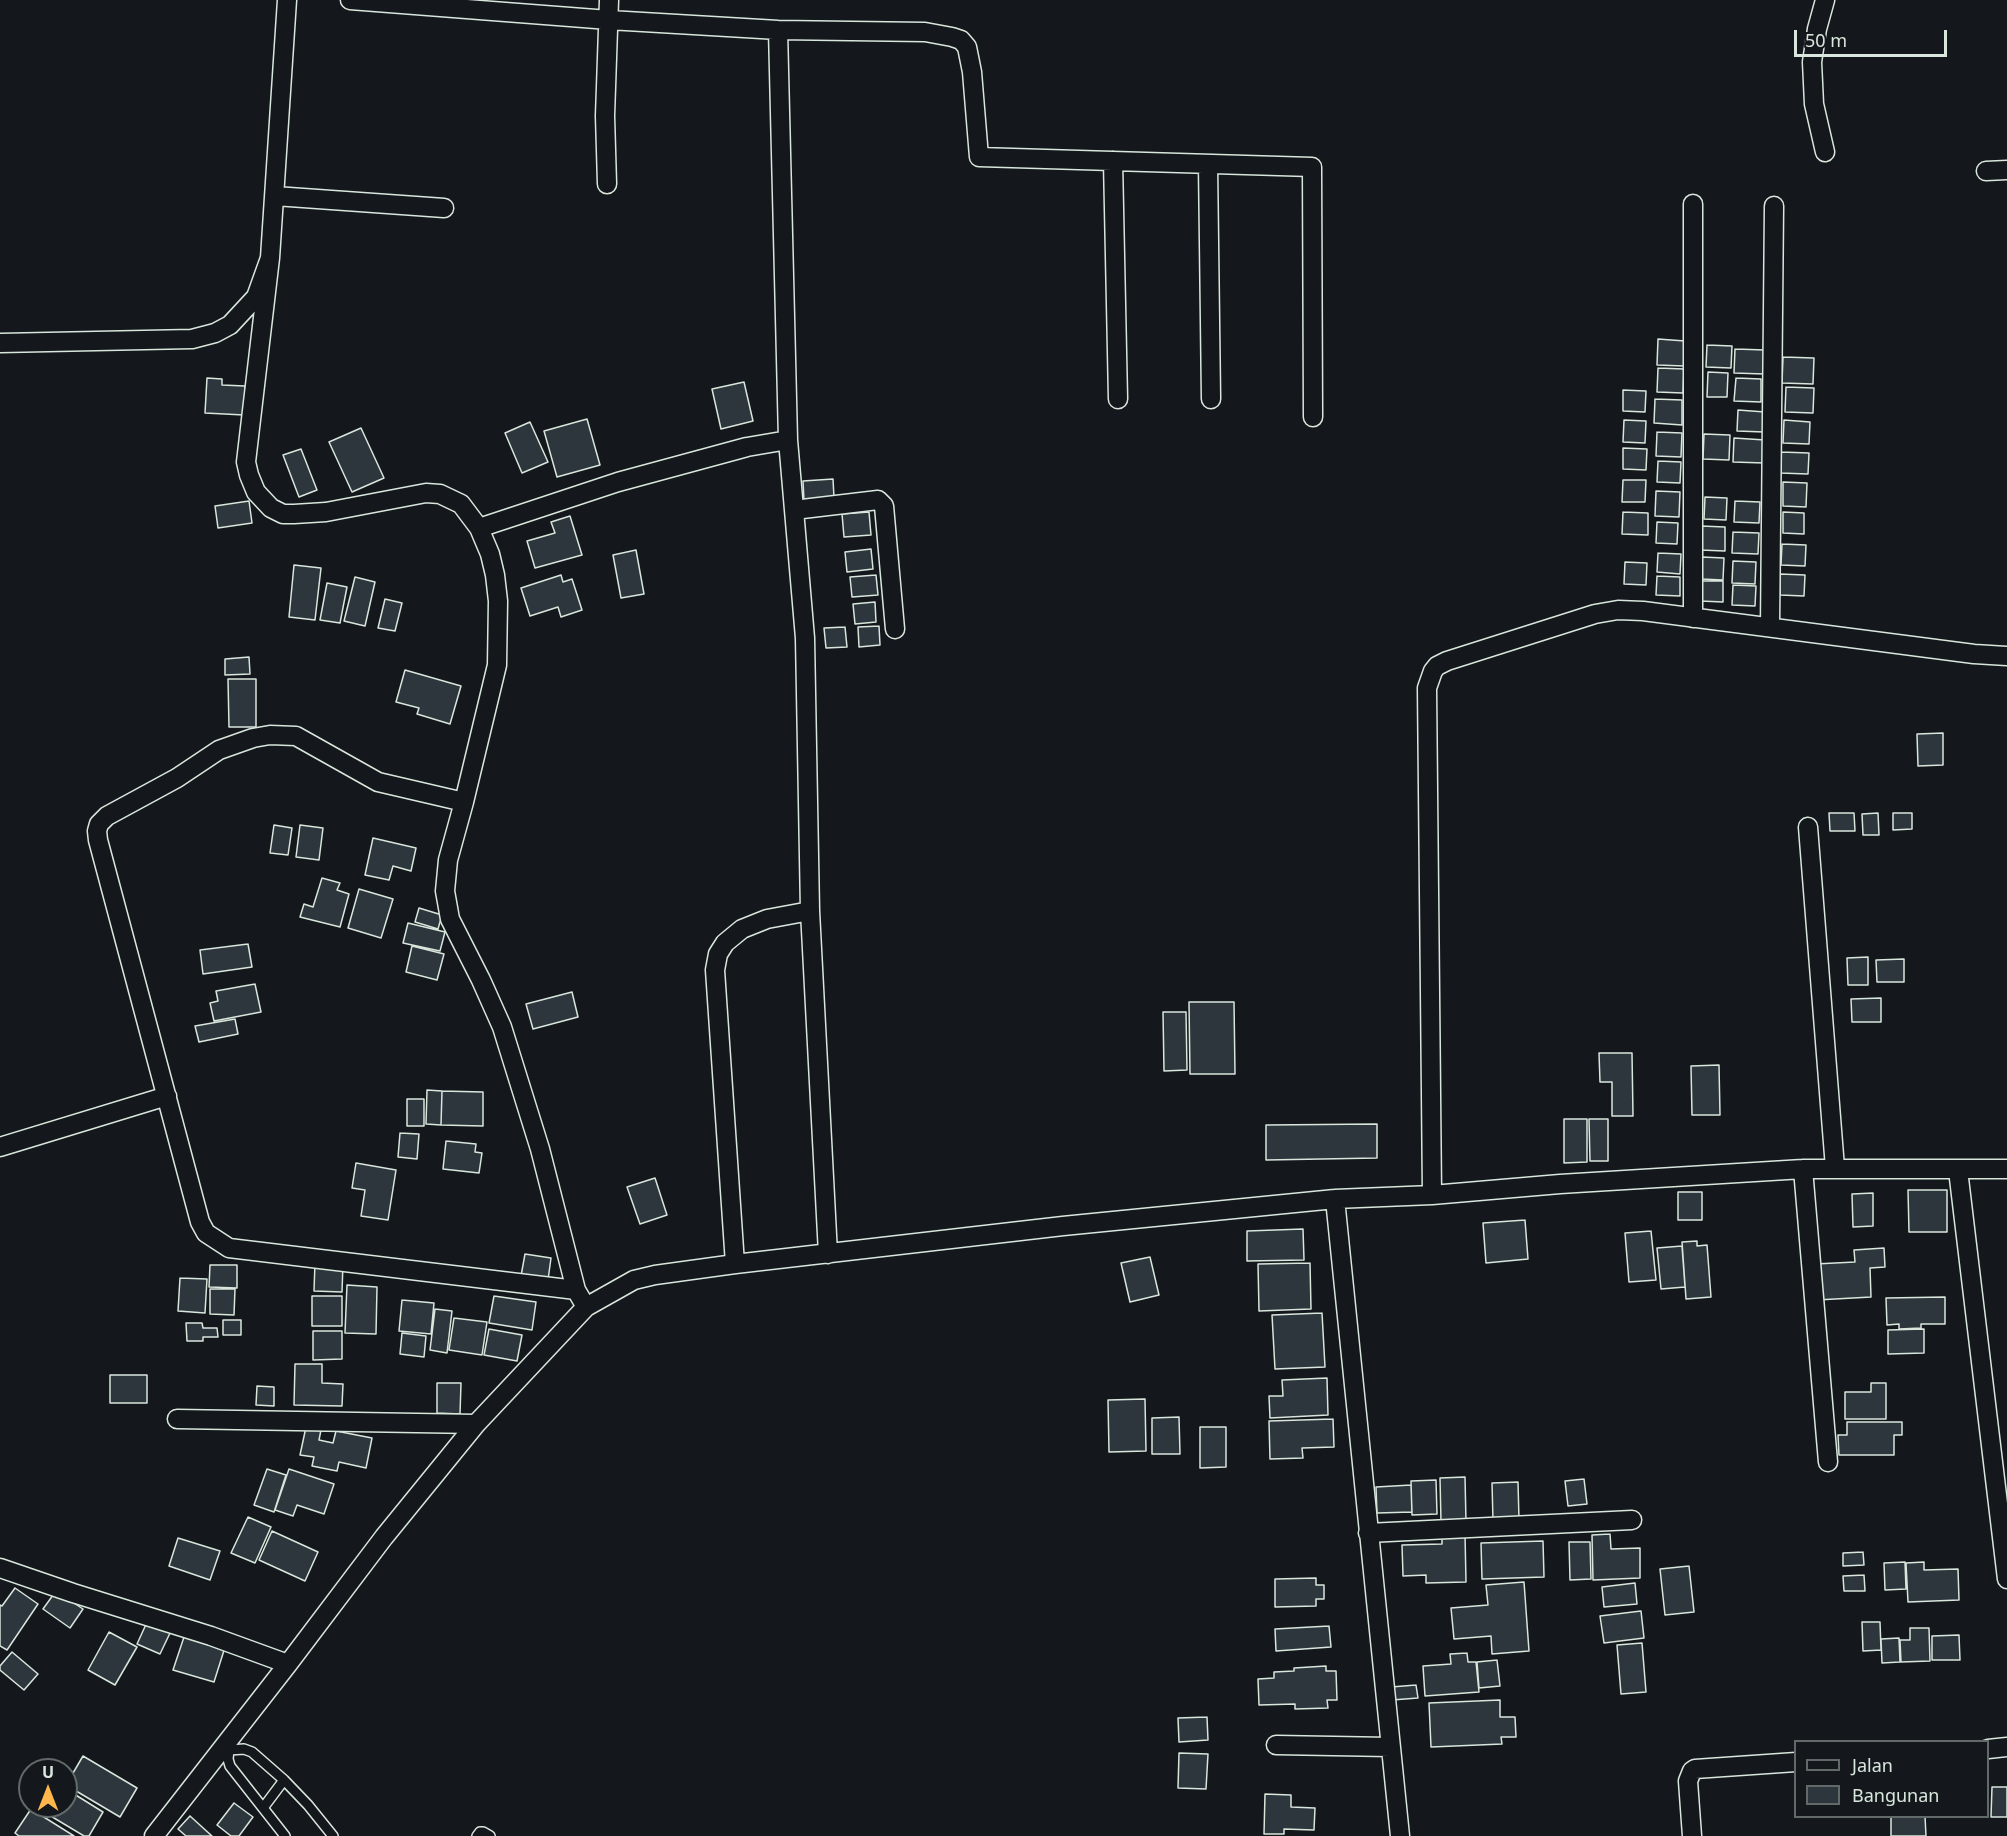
<!DOCTYPE html>
<html>
<head>
<meta charset="utf-8">
<style>
	body { margin:0 }
	#map { position:relative; width:2007px; height:1836px; overflow:hidden; background:#14181c; font-family:"Noto Sans",sans-serif }
	canvas { display:block }
	.legend { position:absolute; left:1794px; top:1740px; width:195px; height:78px; box-sizing:border-box; background:#14181c; border:2px solid #626a69; margin:0; padding:8px 10px; list-style:none; font-size:18px; color:#d8e6dc }
	.legend li { display:flex; align-items:center; gap:12px; height:30px }
	.legend b { width:30px; border:2px solid #626a69 }
	.north { position:absolute; left:18px; top:1758px; width:60px; height:60px; box-sizing:border-box; background:#14181c; border:2px solid #626a69; border-radius:50%; rotate:0deg; font-size:16px; font-weight:700; line-height:24px; text-align:center; color:#d8e6dc }
	.north::after { content:''; display:block; margin:auto; width:21px; height:27px; background:#ffb74d; clip-path:polygon(50% 0,100% 100%,50% 72%,0 100%) }
	.scale { position:absolute; left:1794px; top:30px; width:153px; height:27px; box-sizing:border-box; border:3px solid #d8e6dc; border-top:0; padding-left:8px; font-size:18px; line-height:21px; white-space:nowrap; color:#d8e6dc; -webkit-text-stroke:4px #14181c; paint-order:stroke }
</style>
</head>
<body>
<div id="map">
<canvas width="2007" height="1836"></canvas>
<ul class="legend">
<li><b style="height:8px;background:#14181c"></b>Jalan</li>
<li><b style="height:16px;background:#2c363c"></b>Bangunan</li>
</ul>
<div class="north">U</div>
<div class="scale">50 m</div>
</div>
<script>
const c = document.querySelector('canvas').getContext('2d');
c.lineJoin = 'round';
function fillPath(path, color) { c.fillStyle = color; c.fill(path, 'evenodd'); }
const shape = rows => new Path2D(rows.map(r => 'M' + r).join(''));
function stroke(path, color, width, dash) { c.strokeStyle = color; c.lineWidth = width; c.lineCap = dash ? 'butt' : 'round'; c.setLineDash(dash || []); c.stroke(path); }
const building = shape([
	[1658,339,1685,341,1684,366,1657,365,1658,339],
	[1707,345,1732,346,1731,368,1706,367,1707,345],
	[1735,349,1765,350,1764,374,1734,373,1735,349],
	[1783,357,1814,358,1813,384,1782,383,1783,357],
	[1658,368,1684,369,1683,393,1657,392,1658,368],
	[1708,372,1728,373,1727,397,1707,397,1708,372],
	[207,378,222,379,222,385,245,386,244,415,205,413,207,378],
	[1736,378,1761,379,1761,402,1734,401,1736,378],
	[744,382,753,421,721,429,712,389,744,382],
	[1786,387,1814,388,1813,413,1785,412,1786,387],
	[1623,390,1646,391,1645,412,1623,411,1623,390],
	[1655,399,1682,400,1682,425,1654,423,1655,399],
	[1738,410,1765,412,1764,432,1737,431,1738,410],
	[587,419,600,465,557,477,544,431,587,419],
	[1624,420,1646,421,1645,443,1623,442,1624,420],
	[1784,420,1810,422,1809,444,1783,443,1784,420],
	[530,422,548,462,522,473,505,433,530,422],
	[361,428,384,478,352,492,329,442,361,428],
	[1657,432,1682,433,1681,457,1656,456,1657,432],
	[1704,434,1730,435,1729,460,1703,459,1704,434],
	[1734,438,1765,440,1764,463,1733,462,1734,438],
	[1623,448,1647,449,1646,470,1623,469,1623,448],
	[301,449,317,490,299,497,283,455,301,449],
	[1781,452,1809,453,1808,474,1780,473,1781,452],
	[1658,461,1681,462,1680,483,1657,482,1658,461],
	[833,479,834,498,804,501,803,481,833,479],
	[1623,480,1646,480,1645,502,1622,502,1623,480],
	[1783,482,1807,483,1806,507,1783,506,1783,482],
	[1656,491,1680,492,1679,517,1655,516,1656,491],
	[1705,497,1727,498,1726,520,1704,519,1705,497],
	[249,501,252,523,218,528,215,506,249,501],
	[1735,501,1760,502,1759,523,1734,522,1735,501],
	[869,512,871,535,844,537,842,514,869,512],
	[1623,512,1648,513,1648,535,1622,534,1623,512],
	[1783,512,1804,513,1804,534,1783,533,1783,512],
	[570,516,582,555,535,568,527,541,555,533,551,522,570,516],
	[1657,522,1678,523,1677,544,1656,543,1657,522],
	[1701,526,1725,527,1725,551,1700,550,1701,526],
	[1733,532,1759,533,1758,554,1732,553,1733,532],
	[1782,544,1806,545,1805,566,1781,565,1782,544],
	[871,549,873,569,847,572,845,552,871,549],
	[636,550,644,594,621,598,613,555,636,550],
	[1658,553,1681,554,1680,574,1657,572,1658,553],
	[1702,557,1724,558,1723,580,1701,579,1702,557],
	[1733,561,1756,562,1755,584,1732,583,1733,561],
	[1625,562,1647,563,1646,585,1624,584,1625,562],
	[294,565,321,568,315,620,289,617,294,565],
	[1780,574,1805,575,1804,596,1780,595,1780,574],
	[561,575,563,582,572,579,582,610,561,617,558,607,530,616,521,588,561,575],
	[876,575,878,595,852,597,850,577,876,575],
	[1657,576,1680,577,1680,596,1656,595,1657,576],
	[355,577,375,582,365,626,344,621,355,577],
	[1701,581,1723,581,1723,602,1700,601,1701,581],
	[327,583,347,587,340,623,320,620,327,583],
	[1733,585,1756,586,1755,606,1732,605,1733,585],
	[385,599,402,603,395,631,378,628,385,599],
	[875,602,876,622,855,624,853,604,875,602],
	[879,626,880,645,859,647,858,627,879,626],
	[845,627,847,647,826,648,824,628,845,627],
	[249,657,250,674,225,675,225,659,249,657],
	[405,670,461,686,450,724,417,714,419,708,396,702,405,670],
	[228,679,256,679,256,727,229,727,228,679],
	[1943,733,1943,765,1918,766,1917,734,1943,733],
	[1829,813,1854,813,1855,831,1830,831,1829,813],
	[1878,813,1879,835,1863,835,1862,814,1878,813],
	[1893,813,1912,813,1912,829,1893,830,1893,813],
	[274,825,292,828,288,855,270,853,274,825],
	[300,825,323,828,319,860,296,857,300,825],
	[373,838,416,848,411,871,393,866,389,880,365,875,373,838],
	[322,878,340,883,337,890,349,894,340,927,300,917,304,904,313,907,322,878],
	[359,889,393,899,381,938,348,928,359,889],
	[419,908,442,915,438,929,415,922,419,908],
	[408,923,445,932,440,951,403,943,408,923],
	[248,944,252,967,203,974,200,950,248,944],
	[412,946,444,954,437,980,406,972,412,946],
	[1868,957,1868,985,1848,985,1847,958,1868,957],
	[1904,959,1904,982,1877,982,1876,960,1904,959],
	[255,984,261,1012,214,1021,210,1003,218,1001,216,991,255,984],
	[572,992,578,1017,533,1029,526,1004,572,992],
	[1881,998,1881,1022,1852,1022,1851,999,1881,998],
	[1189,1002,1234,1002,1235,1074,1190,1074,1189,1002],
	[1163,1012,1186,1012,1187,1070,1164,1071,1163,1012],
	[235,1019,238,1034,199,1042,195,1026,235,1019],
	[1599,1053,1632,1053,1633,1116,1612,1116,1612,1082,1600,1082,1599,1053],
	[1719,1065,1720,1115,1692,1115,1691,1066,1719,1065],
	[427,1090,442,1091,441,1125,426,1124,427,1090],
	[442,1091,483,1092,483,1126,441,1125,442,1091],
	[407,1099,424,1099,424,1126,407,1126,407,1099],
	[1564,1119,1587,1119,1587,1162,1564,1163,1564,1119],
	[1589,1119,1608,1119,1608,1161,1590,1161,1589,1119],
	[1377,1124,1377,1158,1266,1160,1266,1125,1377,1124],
	[400,1133,419,1134,417,1159,398,1157,400,1133],
	[446,1141,476,1144,475,1152,482,1153,479,1173,443,1169,446,1141],
	[356,1163,396,1170,388,1220,361,1216,365,1190,352,1188,356,1163],
	[655,1178,667,1215,640,1224,627,1187,655,1178],
	[1908,1190,1947,1190,1947,1232,1909,1232,1908,1190],
	[1678,1192,1702,1192,1702,1220,1678,1220,1678,1192],
	[1873,1193,1873,1226,1853,1227,1852,1194,1873,1193],
	[1525,1220,1528,1259,1486,1263,1483,1223,1525,1220],
	[1303,1229,1304,1260,1247,1261,1247,1231,1303,1229],
	[1651,1231,1656,1280,1629,1282,1625,1233,1651,1231],
	[1697,1241,1697,1246,1707,1245,1711,1297,1686,1299,1682,1242,1697,1241],
	[1682,1246,1685,1287,1661,1289,1657,1248,1682,1246],
	[1884,1248,1885,1267,1870,1268,1871,1297,1817,1300,1815,1264,1855,1262,1854,1250,1884,1248],
	[525,1254,551,1258,548,1280,521,1276,525,1254],
	[1150,1257,1159,1295,1130,1302,1121,1263,1150,1257],
	[315,1262,343,1263,342,1292,314,1291,315,1262],
	[1310,1263,1311,1309,1259,1311,1258,1264,1310,1263],
	[210,1265,237,1265,237,1288,209,1287,210,1265],
	[180,1278,207,1279,205,1313,178,1311,180,1278],
	[347,1285,377,1287,376,1334,345,1333,347,1285],
	[210,1289,235,1289,234,1315,210,1314,210,1289],
	[312,1296,342,1296,342,1326,312,1326,312,1296],
	[494,1296,536,1302,532,1330,489,1323,494,1296],
	[1945,1297,1945,1324,1921,1324,1921,1328,1899,1329,1899,1324,1887,1325,1886,1298,1945,1297],
	[402,1300,434,1303,431,1334,399,1331,402,1300],
	[435,1309,452,1311,447,1353,430,1350,435,1309],
	[1322,1313,1325,1367,1275,1369,1272,1315,1322,1313],
	[454,1318,487,1322,482,1355,449,1350,454,1318],
	[223,1320,241,1320,241,1335,223,1335,223,1320],
	[186,1323,202,1323,203,1328,217,1328,218,1337,203,1337,203,1341,187,1341,186,1323],
	[489,1329,522,1335,517,1361,484,1355,489,1329],
	[1924,1329,1924,1353,1888,1354,1888,1330,1924,1329],
	[313,1331,342,1331,342,1359,313,1360,313,1331],
	[402,1333,426,1336,424,1357,400,1354,402,1333],
	[295,1364,322,1364,322,1383,343,1384,342,1406,294,1405,295,1364],
	[110,1375,147,1375,147,1403,110,1403,110,1375],
	[1327,1378,1328,1415,1270,1418,1269,1396,1283,1396,1282,1380,1327,1378],
	[437,1383,461,1383,460,1414,437,1413,437,1383],
	[1871,1383,1886,1383,1886,1419,1845,1419,1845,1392,1871,1392,1871,1383],
	[257,1386,274,1387,274,1406,256,1405,257,1386],
	[1145,1399,1146,1451,1109,1452,1108,1400,1145,1399],
	[1179,1417,1180,1454,1152,1454,1152,1418,1179,1417],
	[1333,1419,1334,1447,1302,1448,1303,1458,1270,1459,1269,1421,1333,1419],
	[1847,1422,1902,1422,1902,1435,1894,1435,1894,1455,1839,1455,1838,1435,1847,1435,1847,1422],
	[306,1427,321,1430,319,1440,333,1443,336,1431,372,1438,366,1468,339,1462,337,1471,312,1466,314,1457,300,1455,306,1427],
	[1200,1427,1226,1427,1226,1467,1200,1468,1200,1427],
	[267,1469,286,1475,274,1512,254,1505,267,1469],
	[289,1469,334,1484,324,1514,297,1505,293,1516,275,1510,289,1469],
	[1465,1477,1466,1522,1441,1522,1440,1478,1465,1477],
	[1584,1479,1587,1504,1568,1506,1565,1481,1584,1479],
	[1436,1480,1437,1514,1412,1515,1411,1481,1436,1480],
	[1518,1482,1519,1520,1493,1521,1492,1483,1518,1482],
	[1411,1485,1412,1512,1377,1513,1376,1487,1411,1485],
	[248,1517,271,1527,255,1563,231,1553,248,1517],
	[272,1531,318,1552,305,1581,259,1560,272,1531],
	[1465,1534,1466,1582,1426,1583,1426,1575,1403,1576,1402,1545,1442,1544,1442,1535,1465,1534],
	[1610,1534,1611,1549,1640,1548,1640,1578,1593,1580,1592,1535,1610,1534],
	[178,1538,220,1551,210,1580,169,1566,178,1538],
	[1543,1541,1544,1577,1482,1579,1481,1543,1543,1541],
	[1569,1542,1590,1542,1591,1579,1570,1580,1569,1542],
	[1863,1552,1864,1565,1843,1566,1843,1553,1863,1552],
	[1905,1562,1906,1589,1885,1590,1884,1563,1905,1562],
	[1924,1562,1924,1570,1958,1569,1959,1600,1908,1602,1906,1563,1924,1562],
	[1689,1566,1694,1612,1665,1615,1660,1569,1689,1566],
	[1864,1575,1865,1591,1844,1591,1843,1576,1864,1575],
	[1316,1578,1316,1585,1324,1585,1324,1599,1316,1599,1316,1606,1275,1607,1275,1579,1316,1578],
	[1524,1582,1529,1651,1492,1654,1491,1636,1454,1639,1451,1608,1488,1605,1486,1585,1524,1582],
	[1635,1583,1637,1604,1604,1607,1602,1587,1635,1583],
	[15,1588,38,1604,7,1650,0,1646,0,1605,2,1606,15,1588],
	[56,1591,83,1609,70,1628,43,1609,56,1591],
	[1641,1611,1644,1638,1604,1643,1600,1616,1641,1611],
	[148,1620,171,1631,160,1654,137,1644,148,1620],
	[1862,1622,1880,1622,1881,1650,1863,1651,1862,1622],
	[1329,1626,1331,1647,1276,1651,1275,1629,1329,1626],
	[1910,1628,1929,1628,1930,1661,1901,1662,1900,1640,1910,1640,1910,1628],
	[186,1631,226,1644,214,1682,173,1670,186,1631],
	[109,1632,137,1647,115,1685,88,1670,109,1632],
	[1959,1635,1960,1660,1932,1660,1932,1636,1959,1635],
	[1899,1638,1900,1662,1882,1663,1881,1639,1899,1638],
	[1642,1643,1646,1692,1621,1694,1617,1645,1642,1643],
	[12,1652,38,1674,24,1690,0,1670,0,1666,12,1652],
	[1467,1653,1468,1662,1476,1662,1479,1692,1425,1696,1423,1666,1451,1664,1450,1654,1467,1653],
	[1497,1660,1500,1686,1479,1688,1477,1662,1497,1660],
	[1326,1666,1326,1671,1336,1671,1337,1700,1327,1700,1328,1708,1295,1709,1295,1704,1259,1705,1258,1679,1274,1678,1274,1672,1294,1671,1294,1668,1326,1666],
	[1416,1685,1418,1698,1392,1700,1391,1687,1416,1685],
	[1500,1700,1500,1717,1515,1717,1516,1737,1501,1737,1502,1744,1431,1747,1429,1703,1500,1700],
	[1207,1717,1208,1740,1179,1742,1178,1718,1207,1717],
	[1179,1753,1208,1754,1206,1789,1178,1788,1179,1753],
	[83,1756,137,1788,120,1817,66,1785,83,1756],
	[1992,1787,2007,1787,2007,1817,1991,1817,1992,1787],
	[66,1789,103,1812,89,1836,84,1836,34,1806,66,1806,66,1789],
	[1265,1794,1291,1795,1291,1807,1315,1808,1314,1830,1284,1829,1284,1834,1264,1834,1265,1794],
	[234,1803,253,1817,239,1836,231,1836,217,1825,234,1803],
	[31,1809,74,1836,19,1836,15,1833,31,1809],
	[190,1816,212,1836,186,1836,178,1829,190,1816],
	[1891,1816,1925,1816,1926,1836,1891,1836,1891,1816]
]);
const lane = shape([
	[223,1746,229,1750,244,1749,252,1752,284,1780,308,1805,333,1836],
	[229,1750,228,1759,230,1766,285,1836],
	[263,1808,284,1780],
	[477,1836,480,1832,483,1832,490,1836]
]);
const street = shape([
	[350,0,609,20,778,30,925,32,952,37,961,40,967,47,972,72,979,157,1312,167,1313,417],
	[1825,0,1817,29,1812,62,1814,104,1825,152],
	[778,30,788,440,805,638,810,911,828,1254],
	[1113,161,1118,399],
	[1208,164,1211,399],
	[1986,171,2007,170],
	[607,184,605,116,609,0],
	[275,196,444,208],
	[1693,204,1693,618],
	[270,258,246,462,249,475,256,492,271,508,283,514,294,514,326,512,426,493,440,494,461,504,479,528,490,554,495,575,498,601,497,665,464,802],
	[0,343,192,339,215,333,230,325,256,297,270,258,287,0],
	[794,510,878,500,884,506,895,629],
	[479,528,618,482,747,447,788,440],
	[1770,627,1774,206],
	[1808,827,1835,1168],
	[0,1147,167,1096],
	[1803,1169,1828,1462],
	[1958,1170,2007,1579],
	[1432,1195,1427,688,1433,671,1437,666,1447,661,1595,614,1618,610,1643,611,1974,654,2007,656],
	[1335,1199,1400,1836],
	[735,1264,715,970,718,954,725,943,742,929,767,919,810,911],
	[576,1290,540,1149,502,1027,481,980,450,919,445,891,448,860,464,802,378,782,296,736,270,735,253,738,219,750,177,778,107,816,99,824,97,831,98,840,200,1222,206,1233,229,1248,576,1290,586,1307],
	[177,1419,476,1424],
	[1368,1533,1632,1520],
	[0,1568,73,1593,211,1636,288,1664],
	[1276,1745,1390,1747],
	[1988,1749,2007,1747],
	[154,1836,288,1664,384,1537,476,1424,586,1307,634,1280,655,1275,735,1264,1063,1226,1335,1199,1432,1195,1560,1184,1803,1169,2007,1169],
	[1692,1836,1688,1781,1692,1771,1695,1769,1796,1762]
]);
fillPath(building, '#2c363c');
stroke(building, '#d8e6dc', 1.5);
stroke(lane, '#d8e6dc', 12);
stroke(street, '#d8e6dc', 21);
stroke(lane, '#14181c', 9);
stroke(street, '#14181c', 18);
</script>
</body>
</html>
